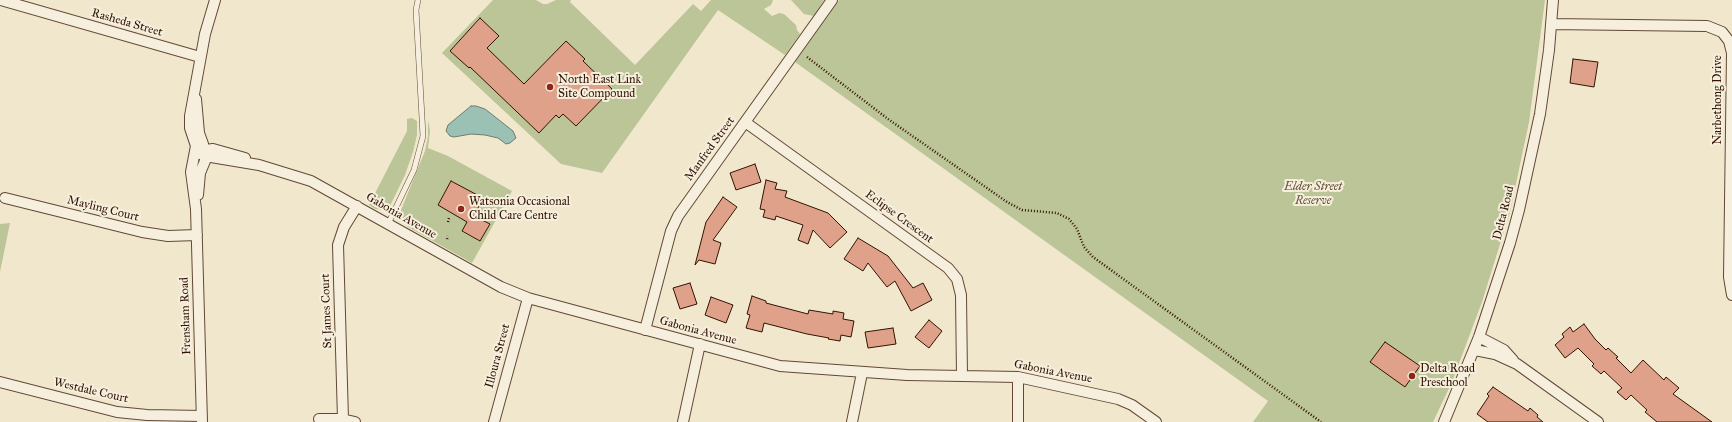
<!DOCTYPE html>
<html>
<head>
<meta charset="utf-8">
<style>
	body { margin:0 }
	canvas { display:block; background:#f1e7cd }
</style>
</head>
<body>
<canvas width="1732" height="422"></canvas>
<script>
const c = document.querySelector('canvas').getContext('2d');
c.lineJoin = 'round';
function fillPath(path, color) { c.fillStyle = color; c.fill(path, 'evenodd'); }
const shape = rows => new Path2D(rows.map(r => 'M' + r).join(''));
function stroke(path, color, width, dash) { c.strokeStyle = color; c.lineWidth = width; c.lineCap = dash ? 'butt' : 'round'; c.setLineDash(dash || []); c.stroke(path); }
function write(font, color, halo, rows, align = 'center') {
  c.font = font + ' "IM FELL Great Primer",serif'; c.lineWidth = 4; c.setLineDash([]); c.textBaseline = 'middle'; c.strokeStyle = halo; c.fillStyle = color; for (const [text, x, y, turn = 0] of rows) {
    c.save(); c.translate(x, y); c.rotate((+turn || 0) * Math.PI / 180); c.textAlign = isNaN(turn) ? turn : align; if (halo) c.strokeText(text, 0, 0); c.fillText(text, 0, 0); c.restore();
  }
}
const green = shape([
	[493,0,536,0,543,4,547,4,556,0,571,0,570,2,635,65,693,4,701,11,711,0,773,0,771,5,764,9,772,16,779,13,784,14,796,25,797,30,800,34,785,55,718,10,602,173,561,164,442,53],
	[791,0,824,0,814,16,804,14],
	[839,0,1545,0,1529,122,1510,212,1482,302,1452,382,1433,422,1253,422,1268,401,795,62],
	[412,118,417,121,417,135,413,152,405,175,390,206,384,210,375,209,369,205,407,131,407,119],
	[428,120,430,131,428,148,448,156,512,191,472,263,408,227,402,220,401,210,425,151,428,136],
	[451,181,483,198,474,216,490,224,480,241,462,232,468,222,438,205],
	[10,223,0,272,0,224]
]);
const water = shape([
	[471,106,476,106,485,109,513,131,516,138,510,143,506,144,498,138,485,135,471,134,454,137,450,136,446,131,448,125,471,106]
]);
const building = shape([
	[480,18,499,36,487,48,524,84,566,41,585,59,583,61,612,89,576,126,563,114,559,118,556,115,539,133,470,67,469,68,450,51,480,18],
	[1573,59,1598,62,1594,87,1570,83,1573,59],
	[755,164,761,182,736,190,730,173,755,164],
	[766,180,777,183,775,189,787,191,785,197,828,213,847,232,830,248,813,230,808,244,798,240,803,225,776,216,775,220,763,217,765,210,760,209,766,180],
	[451,181,483,198,474,216,490,224,480,241,462,231,467,222,438,205,451,181],
	[723,197,737,207,713,240,721,243,715,264,699,260,695,265,706,222,723,197],
	[858,238,888,256,913,288,923,283,932,300,911,311,895,281,887,287,868,263,863,271,844,259,858,238],
	[690,283,697,304,680,309,673,288,690,283],
	[752,296,766,301,766,303,808,314,809,310,833,314,833,311,844,313,843,319,854,321,851,337,841,335,840,341,828,339,829,338,807,334,764,323,762,332,746,328,750,315,747,314,752,296],
	[711,297,733,305,726,323,705,315,711,297],
	[929,320,942,331,929,348,915,337,929,320],
	[1584,324,1595,339,1606,350,1608,348,1618,357,1616,358,1631,373,1643,360,1664,380,1666,377,1679,388,1673,394,1712,422,1657,422,1645,412,1647,410,1631,395,1626,400,1617,392,1622,388,1604,371,1601,374,1592,366,1594,364,1578,348,1565,358,1555,345,1564,337,1562,334,1570,327,1573,332,1584,324],
	[893,328,896,344,868,348,865,332,893,328],
	[1385,342,1420,366,1405,387,1370,362,1385,342],
	[1493,387,1528,411,1530,408,1538,415,1537,417,1543,422,1488,422,1477,414,1489,396,1487,394,1493,387]
]);
const path = shape([
	[807,57,888,119,1007,202,1022,210,1057,213,1069,219,1077,229,1084,247,1093,257,1321,422],
	[448,222,449,218],
	[447,239,448,236]
]);
const lane = shape([
	[388,224,414,170,423,136,416,10,418,0]
]);
const street = shape([
	[1,0,200,57],
	[1551,24,1707,26,1722,32,1729,41,1732,53,1729,277,1732,295],
	[196,99,199,133,203,144,205,156,205,161,200,173,198,195],
	[745,122,948,268,957,279,961,295,962,376],
	[199,151,213,149,245,158],
	[196,152,205,156,259,165,311,181,501,287,528,298,780,366,907,375,1018,377,1118,399,1132,405,1156,422],
	[5,198,142,232,168,236,197,235],
	[645,330,671,231,678,216,832,0],
	[1479,337,1504,350,1513,360],
	[1475,350,1495,354,1517,364,1598,422],
	[0,382,117,412,147,415,202,416],
	[319,419,342,419,355,422],
	[343,419,338,245,344,227,357,206],
	[202,422,196,209,191,172,196,146,190,128,190,116,205,34,215,0],
	[494,422,528,298],
	[683,422,700,344],
	[852,422,862,373],
	[1018,422,1018,377],
	[1444,422,1479,337,1510,243,1519,210,1540,114,1549,50,1553,0]
]);
const markers = [
	[550,87,4,"#8f2418"],
	[461,209,4,"#8f2418"],
	[1412,376,4,"#8f2418"]
];
const streetNames = [
	["Rasheda Street",127,23,16],
	["Narbethong Drive",1718,100,-90],
	["Manfred Street",710,149,-54],
	["Mayling Court",103,209,14],
	["Delta Road",1504,213,-76],
	["Gabonia Avenue",401,216,30],
	["Eclipse Crescent",899,217,36],
	["St James Court",327,311,-92],
	["Frensham Road",186,316,-92],
	["Gabonia Avenue",698,331,15],
	["Illoura Street",498,356,-75],
	["Gabonia Avenue",1053,372,11],
	["Westdale Court",91,391,13]
];
const poiNames = [
	["North East Link",558,80],
	["Site Compound",558,94],
	["Watsonia Occasional",469,202],
	["Child Care Centre",469,216],
	["Delta Road",1420,369],
	["Preschool",1420,383]
];
const parkNames = [
	["Elder Street",1313,187],
	["Reserve",1313,201]
];
fillPath(green, '#bcc597');
fillPath(water, '#9bc0b4');
stroke(water, '#717b6d', 1);
fillPath(building, '#dfa189');
stroke(building, '#331302', 1);
stroke(lane, '#624835', 6);
stroke(street, '#624835', 12);
stroke(path, '#331302', 2.5, [1, 2]);
stroke(lane, '#f6efde', 5);
stroke(street, '#f6efde', 10);
for (const [x, y, r, color] of markers) { const dot = new Path2D(); dot.arc(x, y, r, 0, 2 * Math.PI); c.fillStyle = color; c.fill(dot); stroke(dot, '#f6efde', 1.5); }
write('12px', '#331302', '#f6efde', streetNames);
write('12px', '#331302', '#f6efde', poiNames, 'left');
write('italic 12px', '#635136', '#f6efde', parkNames);
</script>
</body>
</html>
